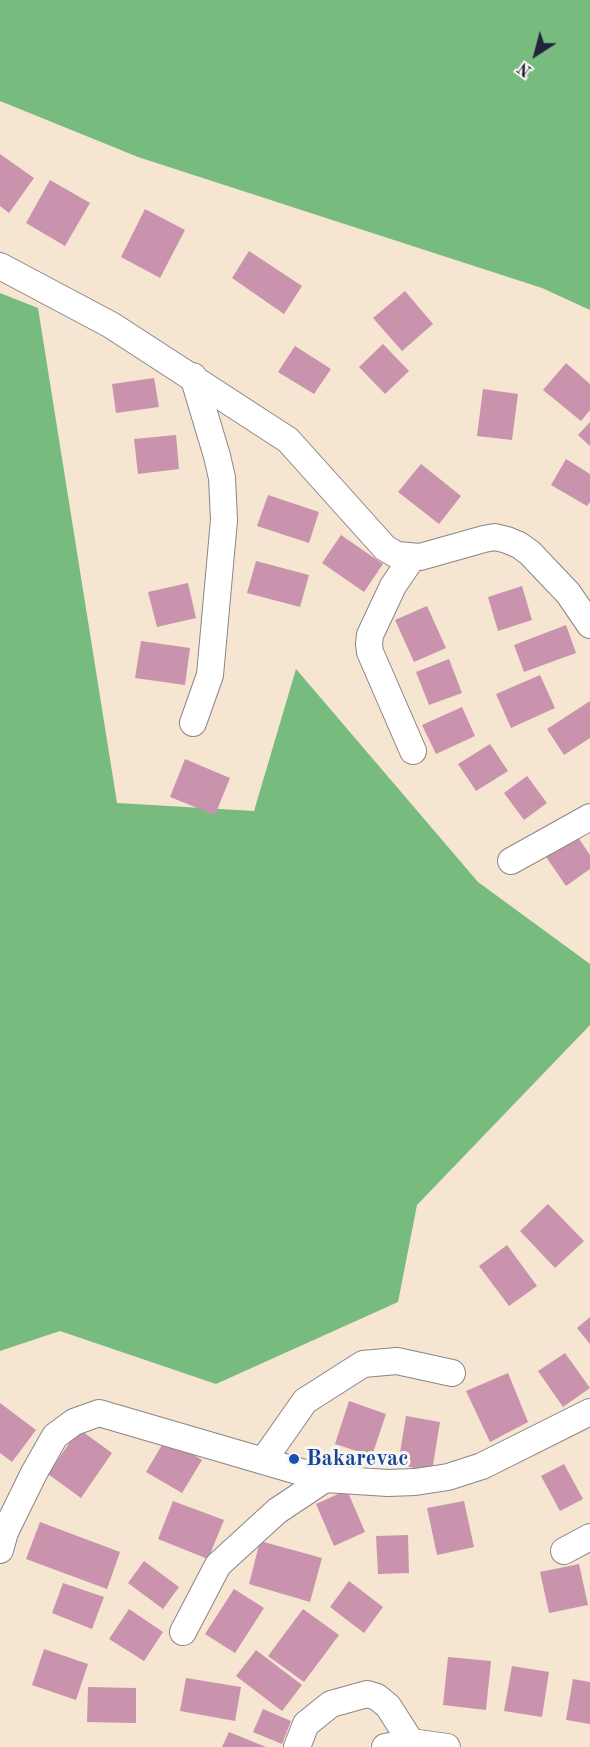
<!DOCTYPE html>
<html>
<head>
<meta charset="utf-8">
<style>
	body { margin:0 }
	#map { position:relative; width:590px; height:1747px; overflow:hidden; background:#f5e5d1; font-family:"Old Standard TT",serif }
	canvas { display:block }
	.north { position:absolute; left:506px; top:24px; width:60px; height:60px; -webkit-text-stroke:4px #f6f6f2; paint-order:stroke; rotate:216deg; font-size:16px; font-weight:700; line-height:24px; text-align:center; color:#22223b }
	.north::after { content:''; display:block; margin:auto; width:21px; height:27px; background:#22223b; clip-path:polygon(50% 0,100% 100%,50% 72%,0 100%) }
</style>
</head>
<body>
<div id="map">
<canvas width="590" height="1747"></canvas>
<div class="north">N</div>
</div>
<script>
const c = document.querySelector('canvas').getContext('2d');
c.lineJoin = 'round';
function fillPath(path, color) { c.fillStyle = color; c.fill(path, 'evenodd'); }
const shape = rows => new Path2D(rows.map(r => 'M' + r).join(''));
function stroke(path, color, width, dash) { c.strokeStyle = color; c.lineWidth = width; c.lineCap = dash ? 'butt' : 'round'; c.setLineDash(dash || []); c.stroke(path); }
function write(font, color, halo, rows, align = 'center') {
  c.font = font + ' "Old Standard TT",serif'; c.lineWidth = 6; c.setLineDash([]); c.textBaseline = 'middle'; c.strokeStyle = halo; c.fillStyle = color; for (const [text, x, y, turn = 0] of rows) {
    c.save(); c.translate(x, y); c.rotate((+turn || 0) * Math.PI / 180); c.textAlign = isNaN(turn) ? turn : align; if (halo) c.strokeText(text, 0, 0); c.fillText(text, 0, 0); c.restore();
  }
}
const forest = shape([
	[0,0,590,0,590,310,542,288,138,157,0,101],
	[0,293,38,308,117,803,254,811,296,669,478,882,590,964,590,1025,417,1205,398,1302,216,1384,60,1331,0,1351]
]);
const building = shape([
	[0,154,34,178,9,213,0,206],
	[50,180,90,203,65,246,26,223],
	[145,209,185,230,160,278,121,257],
	[249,251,302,286,284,314,232,278],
	[405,291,433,324,402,351,373,318],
	[383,344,409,371,385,394,359,367],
	[295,346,331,369,314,394,278,372],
	[566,363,590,384,590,410,581,421,543,390],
	[154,378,159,407,116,413,112,384],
	[483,389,518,394,512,440,477,436],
	[590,422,590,446,578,435],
	[176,435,179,469,138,474,134,439],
	[566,459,590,474,590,502,587,506,551,485],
	[421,464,461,496,439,524,398,492],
	[268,495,319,512,309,543,257,526],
	[341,535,383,564,364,592,322,563],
	[256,561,309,575,300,607,247,593],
	[188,583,196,618,157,627,148,592],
	[522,586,532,620,498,631,488,597],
	[427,606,446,648,414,662,395,620],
	[566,625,576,653,524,672,514,645],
	[141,641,190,648,185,685,135,678],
	[449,659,462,693,429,705,416,672],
	[540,675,555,708,511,728,496,694],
	[590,701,590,738,564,755,547,729],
	[462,707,475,736,436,754,422,725],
	[490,744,508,771,476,791,458,764],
	[185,759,230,778,215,815,170,797],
	[527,776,547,803,524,820,504,793],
	[573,830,590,855,590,869,566,886,542,851],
	[548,1204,584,1241,555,1268,520,1231],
	[507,1245,537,1286,509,1306,479,1266],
	[590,1317,590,1344,577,1328],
	[565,1353,590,1388,563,1407,538,1371],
	[508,1373,528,1422,490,1442,466,1391],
	[349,1401,386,1414,372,1456,335,1444],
	[0,1403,36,1430,12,1462,0,1453],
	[406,1416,440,1422,432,1471,398,1465],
	[79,1429,112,1453,81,1498,48,1474],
	[166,1438,202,1460,182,1493,146,1472],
	[564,1464,583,1499,560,1511,541,1476],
	[347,1490,365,1532,334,1546,316,1504],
	[173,1501,224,1520,208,1559,158,1539],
	[464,1501,474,1547,437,1555,427,1508],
	[40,1522,120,1552,107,1589,26,1559],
	[408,1535,409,1573,378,1574,376,1536],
	[260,1541,322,1558,310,1602,249,1584],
	[144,1561,179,1587,163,1609,128,1583],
	[579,1564,588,1605,549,1613,540,1572],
	[349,1581,383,1607,364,1633,330,1607],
	[63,1583,104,1597,92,1629,52,1613],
	[234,1589,264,1608,235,1653,205,1634],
	[129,1609,163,1632,144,1661,109,1639],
	[303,1609,339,1635,304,1682,268,1656],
	[44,1649,88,1664,76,1700,32,1685],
	[256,1650,302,1685,282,1711,236,1676],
	[448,1657,491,1661,486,1710,443,1705],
	[512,1666,549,1672,542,1717,504,1711],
	[186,1678,241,1687,235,1721,180,1711],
	[573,1679,590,1682,590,1724,566,1720],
	[88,1687,136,1688,136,1723,87,1722],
	[263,1709,291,1721,282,1744,253,1732],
	[229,1732,266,1747,222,1747]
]);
const street = shape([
	[0,266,111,325,288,440,385,548,397,555,420,557,484,539,495,537,507,540,519,545,530,553,548,572,568,593,590,625],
	[193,376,217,456,222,478,224,520,210,675,193,723],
	[412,558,393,586,370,635,369,644,370,652,413,751],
	[511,861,590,817],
	[263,1461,305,1401,363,1364,397,1361,452,1373],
	[0,1550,5,1532,34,1473,55,1436,74,1422,99,1413,325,1479,388,1483,415,1482,448,1477,482,1466,590,1412],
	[564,1551,590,1537],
	[183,1632,218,1565,277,1511,325,1479],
	[297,1747,306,1724,331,1704,367,1694,377,1697,388,1706,411,1742],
	[385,1747,411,1742,447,1747]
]);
const markers = [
	[294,1459,6,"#1a4fb4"]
];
const transitNames = [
	["Bakarevac",306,1459]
];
fillPath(forest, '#77bb7e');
fillPath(building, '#c993ad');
stroke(street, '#8c8486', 28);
stroke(street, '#fff', 26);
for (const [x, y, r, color] of markers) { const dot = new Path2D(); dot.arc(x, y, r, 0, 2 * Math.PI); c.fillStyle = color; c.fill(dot); stroke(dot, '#f6f6f2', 2); }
write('bold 22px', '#164399', '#f6f6f2', transitNames, 'left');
</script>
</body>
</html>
